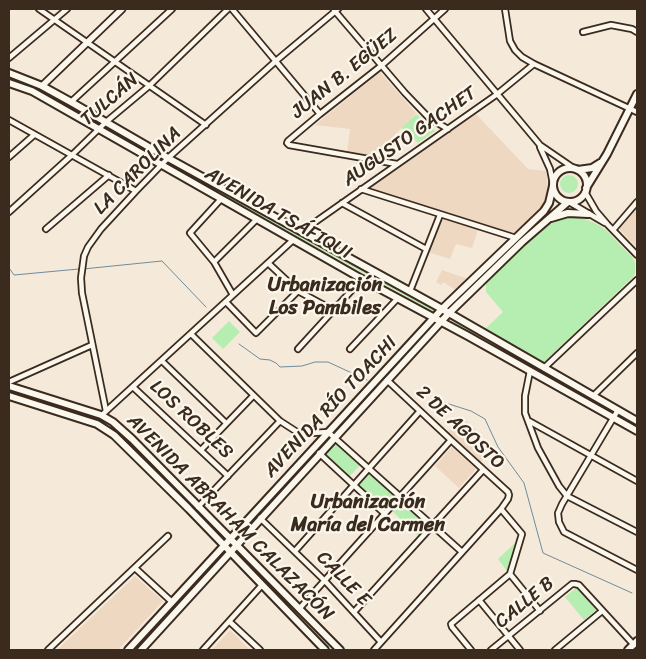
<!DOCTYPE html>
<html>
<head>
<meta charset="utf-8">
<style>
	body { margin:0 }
	#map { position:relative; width:646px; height:659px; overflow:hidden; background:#f5e9d9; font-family:Sriracha,sans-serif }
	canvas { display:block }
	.frame { position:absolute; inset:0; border:10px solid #3b2a1e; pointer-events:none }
</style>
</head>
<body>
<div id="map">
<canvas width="646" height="659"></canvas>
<div class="frame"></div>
</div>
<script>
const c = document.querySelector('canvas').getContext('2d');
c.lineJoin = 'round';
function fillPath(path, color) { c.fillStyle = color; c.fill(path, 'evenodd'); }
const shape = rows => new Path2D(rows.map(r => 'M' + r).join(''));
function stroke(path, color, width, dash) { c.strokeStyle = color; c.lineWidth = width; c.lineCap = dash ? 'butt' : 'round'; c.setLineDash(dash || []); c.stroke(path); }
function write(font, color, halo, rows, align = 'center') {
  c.font = font + ' Sriracha,sans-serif'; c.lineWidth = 4.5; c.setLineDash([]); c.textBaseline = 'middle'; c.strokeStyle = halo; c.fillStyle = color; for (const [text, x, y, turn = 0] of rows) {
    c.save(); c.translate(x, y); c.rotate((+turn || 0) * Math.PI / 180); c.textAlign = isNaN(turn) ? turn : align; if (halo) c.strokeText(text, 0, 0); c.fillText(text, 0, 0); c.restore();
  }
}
const built = shape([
	[380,72,416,113,373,157,347,152,350,129,315,125],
	[476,114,528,169,546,171,548,186,542,208,516,236,368,188],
	[637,205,637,248,620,230,619,225],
	[442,219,478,230,472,248,456,244,450,259,428,252],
	[442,270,468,279,456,290,443,282,441,285,436,282],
	[462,417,481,435,484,458,479,464,447,433],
	[452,447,476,469,459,488,435,466],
	[135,576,163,601,118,650,57,650],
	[230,630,250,650,212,650]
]);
const green = shape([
	[416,114,435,131,418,143,401,128],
	[168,162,435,310,434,312,167,164],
	'560 184a9 9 0 1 1 18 0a9 9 0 1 1-18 0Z',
	[572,217,585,219,595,223,605,229,632,257,635,262,635,273,633,277,543,363,485,329,503,312,486,292,486,284,488,279,542,228,561,219],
	[453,319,615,412,613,414,451,321],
	[229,321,240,332,223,349,212,338],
	[435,323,437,324,333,434,331,432],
	[9,390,69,408,108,424,140,451,223,536,221,538,138,453,107,426,69,411,9,392],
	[328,436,330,437,238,538,236,537],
	[335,440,361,464,349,477,323,453],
	[369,471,398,497,385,511,356,485],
	[401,500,429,526,419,537,391,510],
	[516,542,507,571,498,559],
	[239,554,330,646,328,649,237,556],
	[577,587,596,610,584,620,565,597]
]);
const stream = shape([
	[9,268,14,275,79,269],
	[83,269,162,261,206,307],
	[239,344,260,359,270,360,276,363,280,367,302,366,315,362,328,362,367,380],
	[433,399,471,411,485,419,498,447,524,483,543,553,632,593]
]);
const minor = shape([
	[39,9,206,125],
	[232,9,320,114],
	[426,9,540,145,575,169],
	[505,9,510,41,515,50,522,57,534,64,637,112],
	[334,10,405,93,429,118,448,129],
	[583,32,611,25,632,29,637,32],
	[9,58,67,9],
	[71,102,172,9],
	[9,120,136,191],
	[540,147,550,169,553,184],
	[9,157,34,135],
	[397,164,289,145,287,143,288,141,320,114,381,66,445,9],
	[361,189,516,238],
	[585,192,596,211,608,225,637,255],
	[221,199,190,233,214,262,233,295],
	[569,202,605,223],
	[342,203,426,249],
	[9,212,72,155,106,122,149,86,228,9],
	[46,229,109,175],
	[613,230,637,202],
	[301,232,496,95,534,64],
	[214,262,257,219],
	[268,263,298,291,333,310],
	[410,291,440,215],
	[226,302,256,333,298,291],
	[191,334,280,421,297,432,313,433,328,432,462,552],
	[298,349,362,279],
	[350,349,398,298],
	[162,361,226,423],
	[544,368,637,280],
	[530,371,525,396,525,413,538,448,559,486,567,496,637,532],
	[9,382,92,345],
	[133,387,228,476],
	[593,396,637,353],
	[618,410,562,504,558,513,559,522,564,532,637,570],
	[106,411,82,293,81,278,84,256,88,247,101,229,136,191,168,158,277,60,338,9],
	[104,413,293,240],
	[529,421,637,481],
	[201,450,253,396],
	[319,453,385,514],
	[198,507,280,421],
	[501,509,522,534,510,574],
	[260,518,325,581,381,642],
	[295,551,420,411],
	[135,568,172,602],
	[510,574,540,611],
	[479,600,520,650],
	[299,609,451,440],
	[354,612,483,470],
	[230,622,260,650],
	[48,650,168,536],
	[203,650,262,585],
	[374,650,501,509,508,499,509,495,508,492,451,440,387,380],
	[471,650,452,627,451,624,510,574],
	[491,650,572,584,575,584,579,585,634,645],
	[555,650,602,611]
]);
const tertiary = shape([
	[42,86,122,9]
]);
const secondary = shape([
	[9,73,42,86,71,102,168,158,442,309,637,421],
	[9,83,32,91,362,279,468,336,637,431],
	'553 185a17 17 0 1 1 34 0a17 17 0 1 1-34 0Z',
	[578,170,592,168,600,163],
	[586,188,607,154,637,94],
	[551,218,568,213,588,214],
	[9,386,101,415,113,422,132,439,340,650],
	[9,396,97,424,114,435,189,509,325,650],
	[128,650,442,309,544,211,549,203,553,186],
	[141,650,449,313,522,242,568,202],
	[628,650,637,641]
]);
const streetNames = [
	["JUAN B. EGÜEZ",345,74,-39],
	["TULCÁN",110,100,-41],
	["AUGUSTO GACHET",410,137,-35],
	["LA CAROLINA",138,171,-45],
	["AVENIDA TSÁFIQUI",278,214,30],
	["AVENIDA RÍO TOACHI",331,407,-47],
	["LOS ROBLES",191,420,43],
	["2 DE AGOSTO",460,428,43],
	["AVENIDA ABRAHAM CALAZACÓN",230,518,45],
	["CALLE E",343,579,46],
	["CALLE B",525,603,-39]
];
const neighbourhoodNames = [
	["Urbanización",325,286],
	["Los Pambiles",325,309],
	["Urbanización",368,503],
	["María del Carmen",368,526]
];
fillPath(built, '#eed8c2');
fillPath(green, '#b6eeb1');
stroke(stream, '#6e8b9c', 1);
stroke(minor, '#3b2a1e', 8);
stroke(tertiary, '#3b2a1e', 9);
stroke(secondary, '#3b2a1e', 10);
stroke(minor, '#fbf7ec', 4.5);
stroke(tertiary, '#fbf7ec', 5.5);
stroke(secondary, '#fbf7ec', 6);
write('19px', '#3b2a1e', '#fbf7ec', streetNames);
write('bold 20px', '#3b2a1e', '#fbf7ec', neighbourhoodNames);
</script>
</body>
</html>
